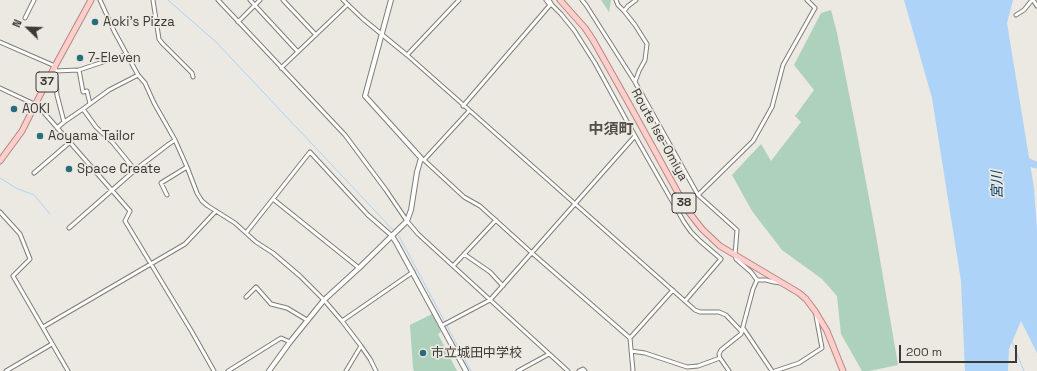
<!DOCTYPE html>
<html>
<head>
<meta charset="utf-8">
<style>
	body { margin:0 }
	#map { position:relative; width:1037px; height:371px; overflow:hidden; background:#ebe9e1; font-family:"Space Grotesk",sans-serif }
	canvas { display:block }
	.north { position:absolute; left:8px; top:8px; width:40px; height:40px; -webkit-text-stroke:3px #ebe9e1; paint-order:stroke; rotate:293deg; font-size:11px; font-weight:700; line-height:16px; text-align:center; color:#3a3936 }
	.north::after { content:''; display:block; margin:auto; width:14px; height:18px; background:#3a3936; clip-path:polygon(50% 0,100% 100%,50% 72%,0 100%) }
	.scale { position:absolute; left:899px; top:345px; width:118px; height:18px; box-sizing:border-box; border:2px solid #3a3936; border-top:0; padding-left:5px; font-size:12px; line-height:14px; white-space:nowrap; color:#3a3936; -webkit-text-stroke:3px #ebe9e1; paint-order:stroke }
</style>
</head>
<body>
<div id="map">
<canvas width="1037" height="371"></canvas>
<div class="north">N</div>
<div class="scale">200 m</div>
</div>
<script>
const c = document.querySelector('canvas').getContext('2d');
c.lineJoin = 'round';
function fillPath(path, color) { c.fillStyle = color; c.fill(path, 'evenodd'); }
const shape = rows => new Path2D(rows.map(r => 'M' + r).join(''));
function stroke(path, color, width, dash) { c.strokeStyle = color; c.lineWidth = width; c.lineCap = dash ? 'butt' : 'round'; c.setLineDash(dash || []); c.stroke(path); }
function write(font, color, halo, rows, align = 'center') {
  c.font = font + ' "Space Grotesk","Noto Sans JP",sans-serif'; c.lineWidth = 3.5; c.setLineDash([]); c.textBaseline = 'middle'; c.strokeStyle = halo; c.fillStyle = color; for (const [text, x, y, turn = 0] of rows) {
    c.save(); c.translate(x, y); c.rotate((+turn || 0) * Math.PI / 180); c.textAlign = isNaN(turn) ? turn : align; if (halo) c.strokeText(text, 0, 0); c.fillText(text, 0, 0); c.restore();
  }
}
const green = shape([
	[601,0,611,0,609,12],
	[831,10,837,33,857,134,875,230,898,365,869,371,862,371,841,334,837,296,822,279,782,250,752,211,732,175,761,144,771,161,801,122,795,116,814,90,794,65,821,13],
	[432,314,441,332,438,334,457,371,414,371,413,368,410,325]
]);
const water = shape([
	[904,0,1013,0,1007,23,1034,188,1037,229,1037,353,1021,321,1009,349,1008,371,965,371,961,281,932,98]
]);
const stream = shape([
	[168,0,216,42,394,231],
	[0,178,16,188,34,195,50,214],
	[396,233,399,236,471,371],
	[1012,342,1024,371]
]);
const river = shape([
	[1022,158,1033,164,1037,165]
]);
const minor = shape([
	[100,0,114,31,138,75,145,83,154,103,175,140,187,167,197,193,202,201,208,206,235,223,256,242,273,253,300,276,324,300,342,321,361,346,370,359,376,371],
	[153,0,159,39,162,43,192,73,193,77],
	[218,0,345,135,386,190,407,221,418,234,568,371],
	[250,0,298,52],
	[283,0,316,35],
	[343,0,363,19,407,55,695,310,700,312,719,312,726,315,742,332],
	[546,0,550,5],
	[549,0,552,5,561,14,574,30,595,63,635,136,684,222,691,232,700,241,721,259,685,301],
	[582,0,586,5,635,82,698,195,737,230,735,255,736,259,751,272,757,280],
	[616,0,618,5,624,11],
	[807,0,815,8],
	[1033,0,1037,6],
	[1016,15,1024,10,1032,0],
	[25,18,34,0],
	[238,22,260,0],
	[0,42,55,66,57,95,64,122,57,128],
	[407,55,459,0],
	[281,68,347,5],
	[55,71,79,70],
	[635,82,639,71,645,60,647,44,635,25,624,11,628,6,636,0],
	[0,88,30,102,39,107,130,211,125,221,192,332,214,371],
	[90,104,87,91,83,92,79,70,127,54],
	[463,106,550,5,552,5],
	[83,109,109,90,138,75],
	[64,122,83,109,96,127,113,143,135,170],
	[421,159,424,160,464,197,480,206,532,253,630,338],
	[424,160,469,111],
	[34,173,69,143],
	[167,195,161,183,187,167],
	[698,195,753,141,772,107,783,65,815,8],
	[273,199,359,268],
	[0,212,20,234,30,259,13,276,68,371],
	[69,228,135,170,169,144,175,140],
	[246,233,310,152,368,215,392,236],
	[464,254,490,272,503,286],
	[453,266,496,220],
	[757,280,766,280,774,282,781,283],
	[246,297,256,287,271,304,287,308,307,320],
	[342,321,413,272],
	[441,326,490,300,635,136],
	[43,327,185,244,216,211],
	[743,328,772,371],
	[631,351,645,353,687,367,698,366,720,358],
	[6,371,52,344],
	[228,371,281,338,290,342],
	[346,371,361,346],
	[518,371,549,354],
	[579,371,583,369,585,371],
	[633,371,630,338,673,290],
	[729,371,720,358,719,354,721,350,741,334,753,289,757,280],
	[775,371,799,363,822,348,816,316]
]);
const tertiary = shape([
	[392,236,397,244,466,371],
	[269,371,290,342,324,300,359,268,407,221,411,210,417,172,421,158,365,96,391,0]
]);
const primary = shape([
	[560,0,585,28,593,40,628,102,688,211,702,229,720,246,799,293,806,299,815,311,827,331,843,371],
	[0,161,22,131,35,105,55,66,91,0]
]);
const markers = [
	[95,22,4,"#286b7d"],
	[80,58,4,"#286b7d"],
	[14,109,4,"#286b7d"],
	[40,136,4,"#286b7d"],
	[69,169,4,"#286b7d"],
	[423,353,4,"#286b7d"]
];
const shields = [
	[47,82,22],
	[684,203,24]
];
const shieldNames = [
	["37",47,82],
	["38",684,203]
];
const poiNames = [
	["Aoki's Pizza",103,22],
	["7-Eleven",88,58],
	["AOKI",22,109],
	["Aoyama Tailor",48,136],
	["Space Create",77,169],
	["市立城田中学校",431,353]
];
const streetNames = [
	["Route Ise-Omiya",659,135,61]
];
const waterNames = [
	["宮川",998,185,-91]
];
const quarterNames = [
	["中須町",611,130]
];
fillPath(green, '#add1bb');
fillPath(water, '#add3f8');
stroke(stream, '#add3f8', 1);
stroke(river, '#add3f8', 7);
stroke(minor, '#7f7d76', 5);
stroke(tertiary, '#7f7d76', 6);
stroke(primary, '#b78683', 7);
stroke(minor, '#fff', 3);
stroke(tertiary, '#fff', 4);
stroke(primary, '#fccfcd', 5);
for (const [x, y, r, color] of markers) { const dot = new Path2D(); dot.arc(x, y, r, 0, 2 * Math.PI); c.fillStyle = color; c.fill(dot); stroke(dot, '#ebe9e1', 1.5); }
for (const [x, y, w] of shields) { const box = new Path2D(); box.roundRect(x - w / 2, y - 10, w, 20, 3); c.fillStyle = '#ebe9e1'; c.fill(box); stroke(box, '#3a3936', 1); }
write('bold 12px', '#3a3936', null, shieldNames);
write('13px', '#3a3936', '#ebe9e1', poiNames, 'left');
write('13px', '#3a3936', '#ebe9e1', streetNames);
write('italic 14px', '#003c68', '#ebe9e1', waterNames);
write('bold 15px', '#504e48', '#ebe9e1', quarterNames);
</script>
</body>
</html>
